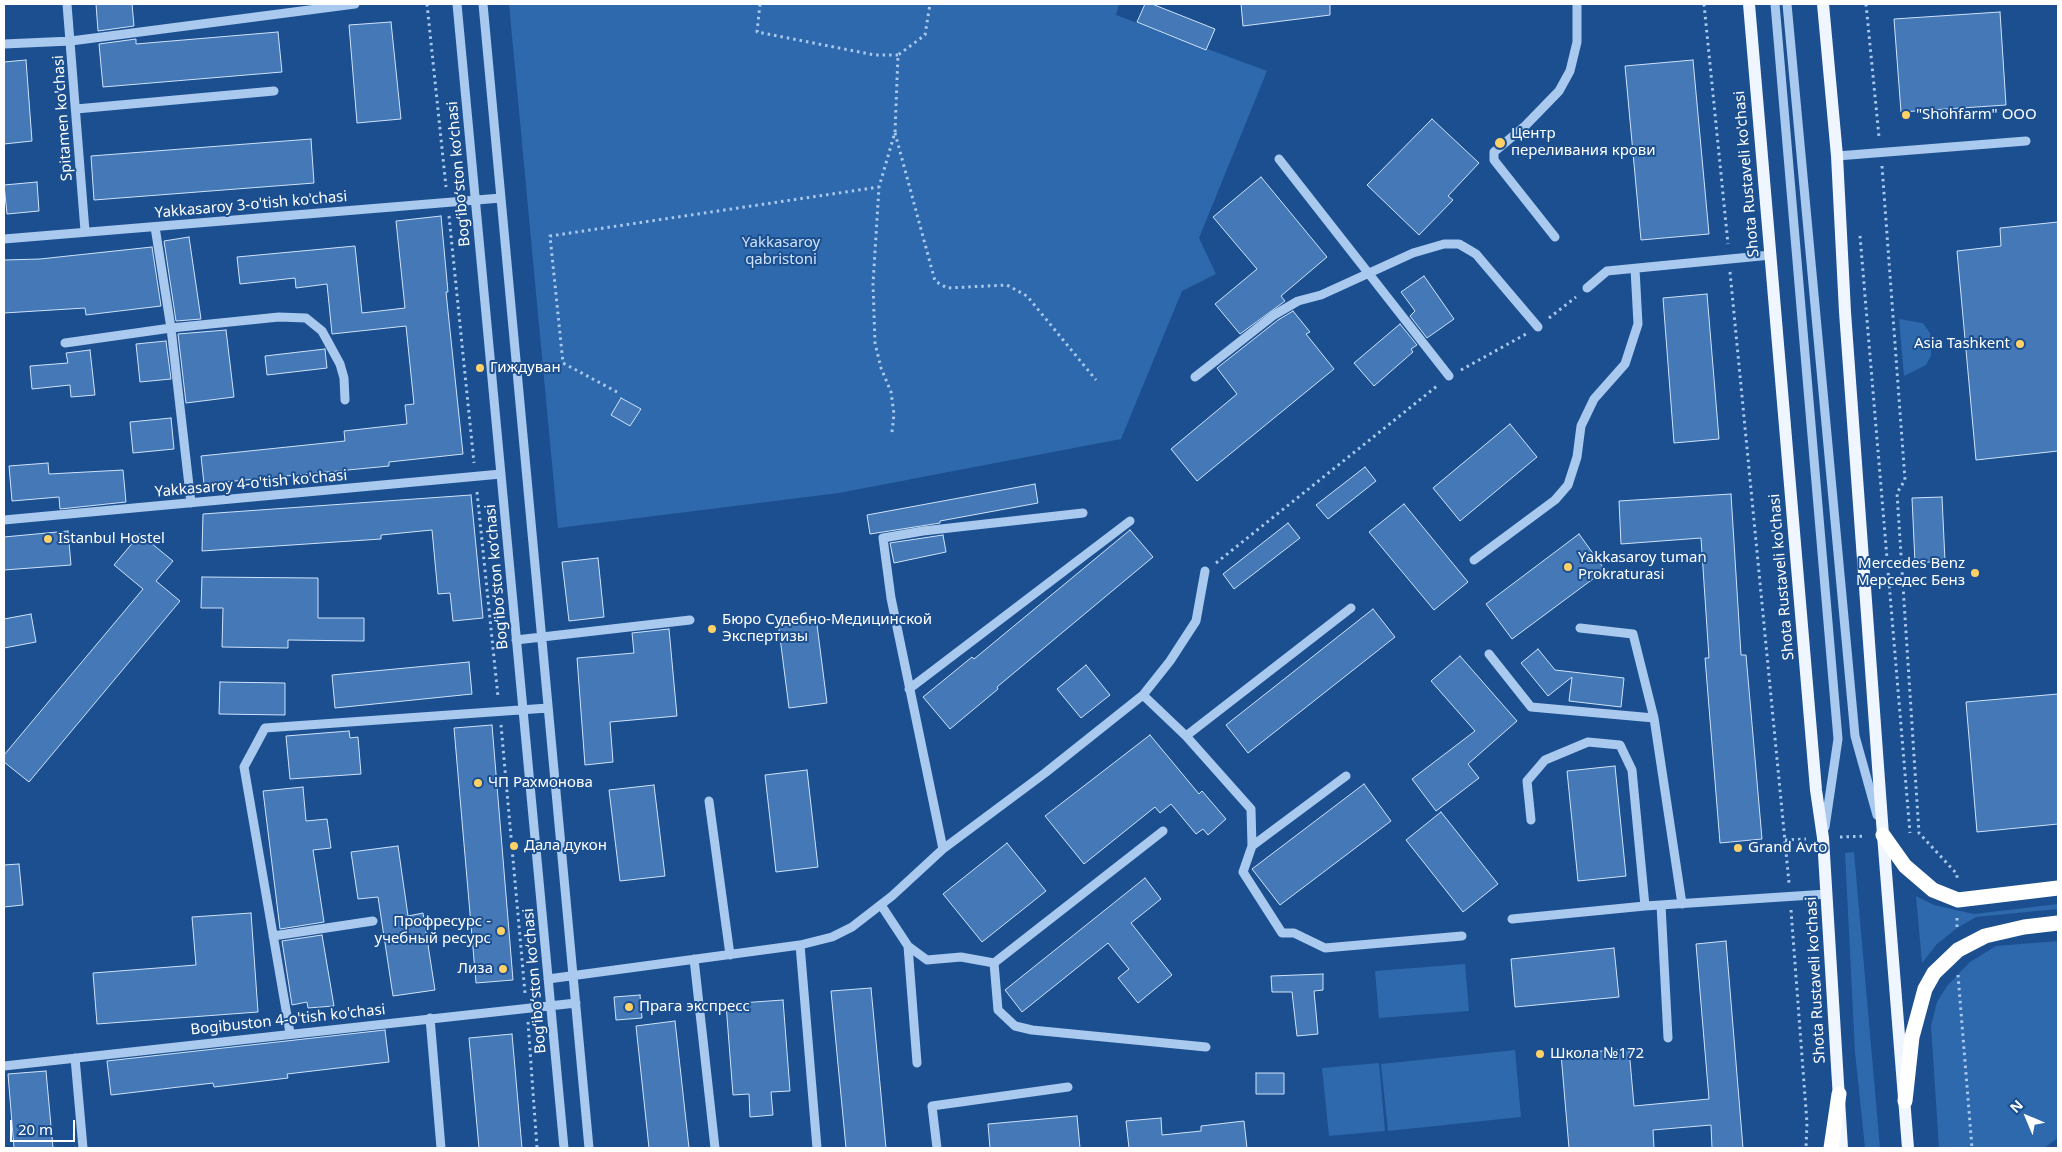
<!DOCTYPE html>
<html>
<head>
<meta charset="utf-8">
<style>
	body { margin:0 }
	#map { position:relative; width:2062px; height:1152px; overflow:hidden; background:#1b4f8f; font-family:"Noto Sans",sans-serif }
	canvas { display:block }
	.frame { position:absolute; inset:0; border:5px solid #fff; pointer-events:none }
	.north { position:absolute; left:2002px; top:1092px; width:50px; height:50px; -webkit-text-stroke:4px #1b4f8f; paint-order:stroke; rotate:315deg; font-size:14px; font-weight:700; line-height:20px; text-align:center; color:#fff }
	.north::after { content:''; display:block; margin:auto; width:18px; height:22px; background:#fff; clip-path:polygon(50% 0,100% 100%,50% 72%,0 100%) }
	.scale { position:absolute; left:10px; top:1120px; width:65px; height:22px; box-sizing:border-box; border:2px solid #fff; border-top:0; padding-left:6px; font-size:15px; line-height:18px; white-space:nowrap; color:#fff; -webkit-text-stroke:4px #1b4f8f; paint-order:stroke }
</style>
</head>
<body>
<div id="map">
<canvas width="2062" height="1152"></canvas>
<div class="frame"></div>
<div class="north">N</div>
<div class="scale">20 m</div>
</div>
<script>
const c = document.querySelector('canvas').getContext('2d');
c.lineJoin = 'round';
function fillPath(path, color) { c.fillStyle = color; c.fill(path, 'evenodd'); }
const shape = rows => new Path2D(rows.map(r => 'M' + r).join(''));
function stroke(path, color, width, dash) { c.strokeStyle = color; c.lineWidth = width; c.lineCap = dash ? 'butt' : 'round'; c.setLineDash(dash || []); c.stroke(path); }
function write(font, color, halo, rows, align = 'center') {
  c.font = font + ' "Noto Sans",sans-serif'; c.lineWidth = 4; c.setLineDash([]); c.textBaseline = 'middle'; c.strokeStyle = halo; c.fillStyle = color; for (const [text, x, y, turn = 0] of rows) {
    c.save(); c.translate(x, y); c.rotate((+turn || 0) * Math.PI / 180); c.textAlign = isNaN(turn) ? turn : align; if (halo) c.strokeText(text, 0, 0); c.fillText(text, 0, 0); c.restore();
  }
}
const green = shape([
	[509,4,1119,4,1116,15,1267,71,1199,238,1216,274,1182,291,1121,439,839,493,558,528],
	[1899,319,1923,323,1930,333,1931,344,1931,356,1926,365,1904,376],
	[1854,852,1880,1148,1865,1148,1855,1052,1845,853],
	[1916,896,1934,905,1974,914,2058,904,2058,909,1976,917,1957,928,1937,944,1922,963],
	[2058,941,2058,1138,2044,1148,1939,1148,1931,1026,1937,1002,1947,986,1970,962,1996,946],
	[1465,964,1469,1011,1379,1018,1375,971],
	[1515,1050,1521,1117,1388,1131,1381,1064],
	[1379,1063,1385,1131,1329,1136,1322,1068]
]);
const building = shape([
	[96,4,132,4,134,26,98,31,96,4],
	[1145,4,1152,4,1215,29,1206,50,1137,22,1145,4],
	[1241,4,1330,4,1330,15,1243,26,1241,4],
	[2000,12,2006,105,1901,112,1894,19,2000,12],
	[391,22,401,119,357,123,349,25,391,22],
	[278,32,282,72,103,87,99,44,136,39,136,44,278,32],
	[26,60,32,141,4,144,4,62,26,60],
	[1693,60,1709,234,1641,240,1625,66,1693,60],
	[1432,119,1479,163,1448,196,1453,200,1419,235,1367,185,1432,119],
	[311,139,314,183,94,200,91,156,311,139],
	[1261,177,1327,257,1281,296,1285,301,1240,334,1215,304,1257,269,1213,217,1261,177],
	[37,182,39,211,7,214,4,185,37,182],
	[441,216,448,292,446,292,463,454,389,462,389,466,204,484,201,456,345,441,344,431,407,424,405,405,414,404,406,326,332,334,327,284,296,288,295,278,240,284,237,257,355,246,362,313,405,308,396,221,441,216],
	[2058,222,2058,451,1976,460,1957,251,2001,246,2000,228,2058,222],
	[189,237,201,319,176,321,164,241,189,237],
	[152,247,161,306,86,315,85,308,4,313,4,260,40,259,152,247],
	[1424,276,1454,319,1427,338,1410,316,1415,311,1401,292,1424,276],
	[1707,294,1719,439,1674,443,1663,298,1707,294],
	[1293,311,1310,332,1306,334,1334,369,1197,481,1171,449,1237,394,1217,368,1278,320,1293,311],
	[1400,324,1417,345,1411,349,1413,352,1374,386,1354,363,1400,324],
	[226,330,234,397,186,403,178,334,226,330],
	[166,341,171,379,140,382,136,344,166,341],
	[325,349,327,368,267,375,265,356,325,349],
	[90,350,95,395,71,397,70,385,32,389,30,366,68,363,66,353,90,350],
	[621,398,641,409,630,426,611,415,621,398],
	[171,418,174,449,133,453,130,422,171,418],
	[1510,424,1537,457,1460,521,1433,488,1510,424],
	[48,463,49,474,123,470,126,502,60,509,59,497,12,501,9,466,48,463],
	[1365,467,1376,481,1328,519,1316,505,1365,467],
	[1035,484,1038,503,940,521,940,523,870,534,867,515,1035,484],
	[1731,494,1741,655,1746,655,1762,839,1720,843,1705,658,1709,658,1701,538,1621,544,1619,501,1731,494],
	[471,495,483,618,453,621,450,593,438,594,432,530,381,535,381,539,202,551,203,514,471,495],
	[1942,497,1945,561,1915,563,1912,498,1942,497],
	[1404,504,1468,582,1434,610,1369,532,1404,504],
	[1288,523,1300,538,1234,589,1223,574,1288,523],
	[1130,530,1153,557,997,687,998,689,950,729,923,697,972,657,974,659,1130,530],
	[68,531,71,565,4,570,4,537,68,531],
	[140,534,173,561,156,581,180,601,29,782,4,762,4,755,143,589,114,565,140,534],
	[1579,534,1605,570,1512,639,1486,604,1579,534],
	[943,535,946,552,894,563,890,543,943,535],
	[598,558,604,617,569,621,562,562,598,558],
	[202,577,318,578,318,618,364,618,364,641,288,640,288,648,222,647,223,608,201,608,202,577],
	[1373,609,1395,637,1248,753,1226,725,1373,609],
	[31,614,36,642,4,648,4,619,31,614],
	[816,617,827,703,789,708,778,622,816,617],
	[669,629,677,716,610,722,613,762,585,765,577,658,634,653,632,633,669,629],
	[1538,649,1555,670,1624,678,1621,707,1569,701,1572,677,1548,696,1521,663,1538,649],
	[1460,656,1517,721,1468,764,1479,778,1436,811,1412,779,1475,731,1431,681,1460,656],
	[469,662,472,694,335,708,332,675,469,662],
	[1086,665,1110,695,1081,718,1057,689,1086,665],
	[220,682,285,683,285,715,219,714,220,682],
	[2058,694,2058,824,1977,832,1966,702,2058,694],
	[492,725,513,980,476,983,454,728,492,725],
	[349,731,350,738,358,737,361,774,290,779,286,736,349,731],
	[1150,735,1199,794,1202,791,1226,819,1208,835,1203,829,1196,834,1171,804,1160,813,1155,807,1084,864,1045,816,1150,735],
	[1615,766,1626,876,1578,881,1567,771,1615,766],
	[807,770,818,867,776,872,765,775,807,770],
	[1364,784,1391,821,1280,905,1252,869,1364,784],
	[654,785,665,876,620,881,609,790,654,785],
	[303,787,306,821,327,819,331,848,313,850,324,922,280,929,263,791,303,787],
	[1441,812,1498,884,1463,912,1406,840,1441,812],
	[1007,843,1046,891,982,942,943,894,1007,843],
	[398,846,408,916,423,913,435,990,393,996,378,897,358,899,351,852,398,846],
	[19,864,23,905,4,907,4,865,19,864],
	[1145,878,1161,899,1131,923,1172,975,1138,1003,1118,978,1129,969,1108,943,1022,1012,1005,990,1145,878],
	[251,913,258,1012,97,1024,93,973,196,965,192,917,251,913],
	[322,935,334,1006,308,1008,307,1002,292,1005,282,941,322,935],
	[1726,941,1743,1148,1712,1148,1711,1125,1653,1130,1654,1148,1569,1148,1561,1054,1629,1049,1634,1106,1709,1099,1696,944,1726,941],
	[1614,948,1619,997,1515,1007,1511,959,1614,948],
	[1323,974,1323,990,1314,991,1318,1034,1297,1036,1292,992,1272,992,1271,976,1323,974],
	[871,988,886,1148,846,1148,831,991,871,988],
	[640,995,642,1018,616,1020,614,997,640,995],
	[783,1000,790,1091,771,1092,773,1115,750,1117,749,1094,733,1095,726,1004,783,1000],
	[675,1021,689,1148,649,1148,636,1026,675,1021],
	[385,1030,389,1062,287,1074,288,1078,214,1087,213,1083,111,1095,107,1061,385,1030],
	[512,1034,522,1148,479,1148,469,1038,512,1034],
	[46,1071,53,1148,14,1148,8,1074,46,1071],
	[1256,1073,1284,1073,1284,1094,1256,1094,1256,1073],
	[1077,1116,1080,1148,990,1148,988,1124,1077,1116],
	[1161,1118,1162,1135,1201,1131,1201,1126,1244,1121,1247,1148,1129,1148,1126,1121,1161,1118]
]);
const path = shape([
	[427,4,446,187],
	[760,4,757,32,875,55,898,55],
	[1704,4,1728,244],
	[1866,4,1879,137],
	[895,133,935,281,947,288,1007,285,1027,296,1096,380],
	[1882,166,1905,480,1897,493,1919,833,1957,874,1957,881],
	[449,216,474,463],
	[1860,236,1910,833],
	[1730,272,1789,883],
	[1549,318,1576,297],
	[1461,370,1526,334],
	[617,392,563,363,550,236,879,187],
	[892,432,894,414,891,392,881,368,875,343,873,284,879,187,895,132,898,55,925,35,930,4],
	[477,492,498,697],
	[1216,563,1437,386],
	[501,725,525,993],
	[1840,837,1866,836],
	[1785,840,1806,839],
	[1791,910,1807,1123,1806,1148],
	[1957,918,1957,928],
	[1958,975,1972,1148],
	[528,1022,537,1148]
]);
const minor = shape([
	[67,4,85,231],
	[457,4,564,1148],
	[483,4,589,1148],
	[1775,4,1838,739,1825,827],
	[1787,4,1855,736,1877,815],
	[4,44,71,41,355,4],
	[76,109,274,91],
	[1837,156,2026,141],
	[1279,159,1449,376],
	[155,227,171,328,191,503],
	[1555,237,1494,160,1494,152,1525,126,1559,91,1570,71,1577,42,1577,4],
	[4,239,501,198],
	[1587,288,1607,271,1771,255],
	[65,343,171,328,279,317,306,318,322,331,340,364,344,378,345,400],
	[1195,377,1274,315,1298,301,1321,295,1413,253,1444,244,1459,244,1476,254,1538,327],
	[4,520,501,474],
	[1474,560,1555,500,1568,485,1577,457,1581,426,1594,399,1625,364,1638,324,1635,269],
	[1580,628,1633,634,1654,718,1682,904],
	[516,640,690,620],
	[1489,654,1531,707,1654,718],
	[909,689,1130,521],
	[1143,695,1186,736,1251,809,1252,846,1243,872,1282,933,1294,933,1325,948,1462,936],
	[1186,736,1351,608],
	[709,801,730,955],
	[1531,820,1527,781,1545,760,1588,742,1620,745,1632,770,1645,906],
	[1252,846,1346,776],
	[943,849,891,598,883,538,923,531,1083,513],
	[881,905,908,946,927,960,961,957,994,963,1163,831],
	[1661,905,1668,1038],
	[1512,919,1645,906,1827,894],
	[273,936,373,921],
	[800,945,817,1148],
	[908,946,917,1063],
	[694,959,715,1148],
	[994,963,998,1010,1015,1026,1032,1030,1206,1047],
	[548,979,800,945,832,937,852,927,892,896,943,849,1045,773,1143,695,1170,661,1196,621,1205,571],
	[430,1018,441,1148],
	[290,1033,244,767,265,728,548,708],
	[75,1058,83,1148],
	[4,1066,576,1003],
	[937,1148,932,1106,1068,1087]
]);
const major = shape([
	[1749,4,1816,790,1823,838,1842,1148],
	[1823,4,1837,156,1845,312,1883,835,1908,1148]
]);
const highway = shape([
	[1883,835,1905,866,1933,890,1958,900,2058,888],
	[1905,1101,1912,1037,1925,989,1934,973,1958,950,1985,936,2024,927,2058,923],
	[1831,1148,1839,1094]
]);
const markers = [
	[1906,115,5,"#ffd166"],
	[1500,143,6,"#ffd166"],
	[2020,344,5,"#ffd166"],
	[480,368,5,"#ffd166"],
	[48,539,5,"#ffd166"],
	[1568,567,5,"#ffd166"],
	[1975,573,5,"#ffd166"],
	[712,629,5,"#ffd166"],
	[478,783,5,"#ffd166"],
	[514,846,5,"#ffd166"],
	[1738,848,5,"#ffd166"],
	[501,931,5,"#ffd166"],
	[503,969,5,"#ffd166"],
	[629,1007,5,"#ffd166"],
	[1540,1054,5,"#ffd166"]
];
const poiNames = [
	["\"Shohfarm\" OOO",1916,115],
	["Центр",1511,134],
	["переливания крови",1511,151],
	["Asia Tashkent",2010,344,"right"],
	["Гиждуван",490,368],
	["Istanbul Hostel",58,539],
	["Yakkasaroy tuman",1578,558],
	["Prokraturasi",1578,575],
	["Mercedes Benz",1965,564,"right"],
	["Мерседес Бенз",1965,581,"right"],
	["Бюро Судебно-Медицинской",722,620],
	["Экспертизы",722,637],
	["ЧП Рахмонова",488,783],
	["Дала дукон",524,846],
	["Grand Avto",1748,848],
	["Профресурс -",491,922,"right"],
	["учебный ресурс",491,939,"right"],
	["Лиза",493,969,"right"],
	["Прага экспресс",639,1007],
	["Школа №172",1550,1054]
];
const streetNames = [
	["Spitamen ko'chasi",63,118,-94],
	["Bogʻiboʻston koʻchasi",459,174,-95],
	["Shota Rustaveli ko'chasi",1747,174,-95],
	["Yakkasaroy 3-o'tish ko'chasi",251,205,-5],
	["Yakkasaroy 4-o'tish ko'chasi",251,484,-5],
	["Bogʻiboʻston koʻchasi",497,577,-95],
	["Shota Rustaveli ko'chasi",1782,577,-95],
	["Shota Rustaveli ko'chasi",1816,980,-93],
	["Bogʻiboʻston koʻchasi",535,981,-95],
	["Bogibuston 4-o'tish ko'chasi",288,1020,-6]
];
const parkNames = [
	["Yakkasaroy",781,243],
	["qabristoni",781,260]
];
fillPath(green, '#2e69ad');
fillPath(building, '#4478b7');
stroke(building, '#cfe3fa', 1);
stroke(path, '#a9c9ee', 3, [2.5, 4]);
stroke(minor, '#a9c9ee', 9);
stroke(major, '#f0f6ff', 12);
stroke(highway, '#fff', 15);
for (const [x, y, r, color] of markers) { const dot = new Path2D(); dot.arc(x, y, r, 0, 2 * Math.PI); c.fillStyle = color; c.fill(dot); stroke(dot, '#1b4f8f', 2); }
write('15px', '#fff', '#1b4f8f', poiNames, 'left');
write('15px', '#fff', '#1b4f8f', streetNames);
write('15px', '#cfe3fa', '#1b4f8f', parkNames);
</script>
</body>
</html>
